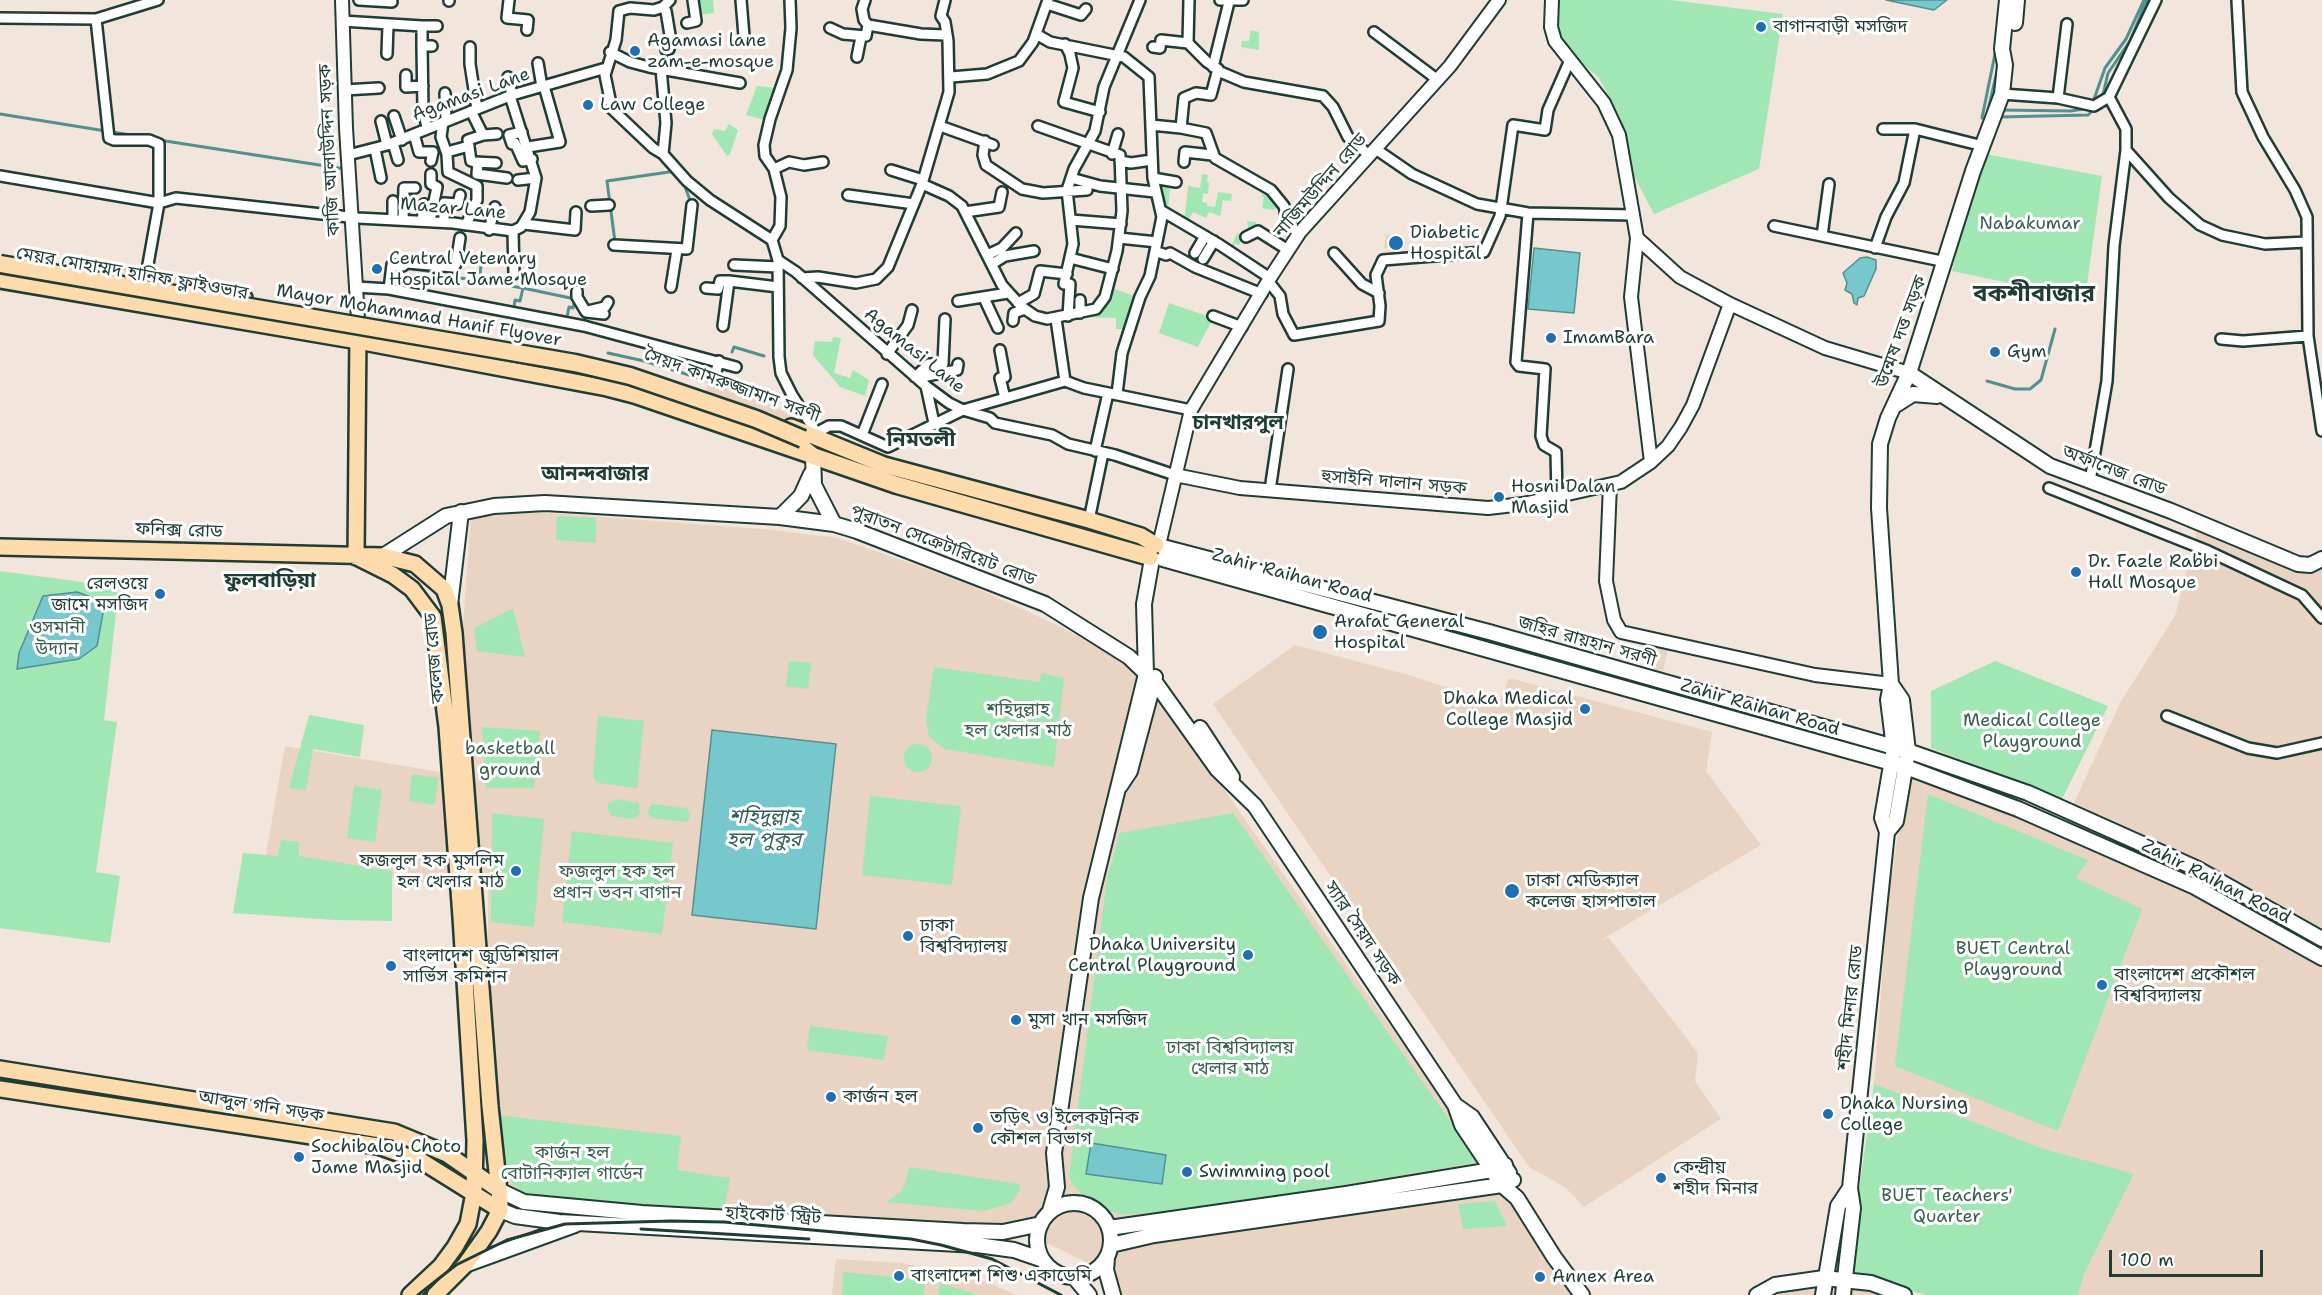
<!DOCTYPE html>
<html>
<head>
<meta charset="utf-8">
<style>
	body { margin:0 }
	#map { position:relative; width:2322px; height:1295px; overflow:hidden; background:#f2e5db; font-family:"Shantell Sans",sans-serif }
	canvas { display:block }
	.scale { position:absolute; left:2109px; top:1250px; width:154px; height:27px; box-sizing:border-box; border:3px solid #1f3d34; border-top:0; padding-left:8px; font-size:18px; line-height:21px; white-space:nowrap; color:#1f3d34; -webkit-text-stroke:4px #fff; paint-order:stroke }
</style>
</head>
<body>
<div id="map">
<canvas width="2322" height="1295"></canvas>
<div class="scale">100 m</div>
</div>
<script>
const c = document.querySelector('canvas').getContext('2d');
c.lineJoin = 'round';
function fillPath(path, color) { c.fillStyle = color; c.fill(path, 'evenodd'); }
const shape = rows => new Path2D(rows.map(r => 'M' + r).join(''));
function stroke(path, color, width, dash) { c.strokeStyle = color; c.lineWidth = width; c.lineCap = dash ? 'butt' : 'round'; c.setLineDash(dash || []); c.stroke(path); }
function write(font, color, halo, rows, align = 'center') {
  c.font = font + ' "Shantell Sans","Noto Sans Bengali",sans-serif'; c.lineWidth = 6; c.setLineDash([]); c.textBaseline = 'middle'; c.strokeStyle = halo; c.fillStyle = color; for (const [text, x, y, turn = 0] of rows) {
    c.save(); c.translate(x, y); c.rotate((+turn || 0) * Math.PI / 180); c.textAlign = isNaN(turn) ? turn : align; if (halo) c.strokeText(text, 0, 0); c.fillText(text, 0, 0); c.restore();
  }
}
const built = shape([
	[1386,234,1407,241,1406,245,1384,248],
	[709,383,771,405,806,422,785,419,706,391],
	[536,512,774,530,838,538,961,581,1061,627,1142,672,1386,1021,1517,1188,1593,1295,1121,1295,1092,1265,1026,1233,634,1206,518,1195,503,1183,488,987,488,886,442,885,265,860,285,746,476,778,462,638,471,517],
	[2197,531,2294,567,2319,569,2322,566,2322,1295,1927,1295,1847,1276,1872,1107,1889,892,1909,767,2066,820,2120,703,2175,616],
	[1651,642,1669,645,1663,671,1646,668],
	[1295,645,1405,674,1499,704,1509,678,1712,732,1706,771,1761,845,1601,940,1609,938,1698,1053,1695,1081,1721,1119,1584,1207,1565,1187,1529,1167,1213,704],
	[836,1259,902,1263,982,1280,1017,1295,832,1295],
	[1848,1286,1896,1295,1767,1295,1781,1287]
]);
const green = shape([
	[695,0,713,0,714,13,698,15],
	[1558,0,1671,0,1783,14,1759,169,1654,214,1634,176,1629,145,1620,117,1599,78,1573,55,1560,38,1556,23],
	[1251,30,1259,32,1259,50,1241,47,1242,41,1249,41],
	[757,86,776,88,765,120,746,115],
	[729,124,738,130,730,154,727,156,712,134,714,129,725,131],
	[1980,153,2102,176,2085,299,1952,271],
	[1202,174,1208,175,1207,181,1209,183,1208,194,1203,193,1202,202,1207,203,1207,206,1215,207,1218,192,1232,194,1231,201,1223,200,1220,216,1209,212,1206,218,1193,212,1187,223,1178,218,1185,215,1188,186,1200,188],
	[1155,180,1168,181,1170,186,1168,212,1162,210],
	[1270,192,1280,207,1272,210,1262,208,1264,197,1260,196],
	[1247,221,1256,222,1256,229,1245,242,1241,240,1239,245,1235,243,1233,250,1231,247,1237,234,1249,232],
	[1112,288,1134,296,1123,329,1116,329,1116,318,1080,317,1103,309],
	[1169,303,1213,318,1198,347,1159,333],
	[833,337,841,338,834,373,850,378,853,370,869,380,865,396,840,387,813,355,815,341,832,342],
	[557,516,596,518,596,543,556,540],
	[0,571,119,587,104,720,117,722,96,872,120,876,110,943,0,928],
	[513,608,525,657,477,651,474,628],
	[789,661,811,663,808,689,786,686],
	[1995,661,2108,706,2062,799,1931,748,1931,691],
	[934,667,1040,682,1041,673,1064,678,1054,767,945,749,929,737,926,719],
	[309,715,364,725,360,757,313,749,306,790,289,788],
	[598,716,644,721,637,788,597,783,593,775],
	[482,727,540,731,534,788,486,788],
	'904 758a14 14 0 1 1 28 0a14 14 0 1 1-28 0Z',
	[412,774,438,778,435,805,409,801],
	[354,786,382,790,375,842,347,838],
	[1928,794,2088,860,2076,878,2142,909,2058,1131,1895,1066],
	[870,796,961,806,952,885,862,875],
	[616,799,639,803,640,814,633,819,612,816,608,811,608,804],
	[653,804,687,808,691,817,686,822,651,818,647,811],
	[492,813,544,819,534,927,491,922],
	[1233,813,1479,1162,1211,1207,1126,1215,1102,1210,1086,1200,1072,1183,1069,1177,1107,878,1120,833],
	[572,831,673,843,662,934,562,922],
	[281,840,299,842,299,856,392,871,392,921,335,920,233,913,243,853,278,856],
	[810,1026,888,1036,884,1060,807,1050],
	[1874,1084,2041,1148,2134,1174,2084,1274,2078,1295,1927,1295,1847,1276],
	[496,1115,681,1136,677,1170,730,1178,724,1212,567,1202,526,1196,502,1173],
	[909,1167,1020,1184,1020,1189,1011,1203,984,1211,886,1202,900,1193,906,1182],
	[1495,1201,1507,1226,1463,1229,1458,1204],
	[843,1272,925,1280,924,1295,842,1295],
	[940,1283,978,1295,938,1295]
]);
const water = shape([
	[1886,0,1947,0,1934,10,1886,0],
	[1534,248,1580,253,1574,313,1528,309,1534,248],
	[1867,257,1876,260,1876,269,1864,296,1858,298,1857,305,1854,303,1852,294,1845,290,1847,283,1843,273,1860,258,1867,257],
	[77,592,105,602,97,646,79,659,17,669,19,653,43,596,77,592],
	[712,730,836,744,816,929,692,915,712,730],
	[1091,1143,1166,1155,1162,1184,1086,1174,1091,1143]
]);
const stream = shape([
	[2102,99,2108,73,2130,41,2147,0],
	[2093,102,2105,68,2126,39,2144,0],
	[1991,110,1988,110,1998,67],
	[2001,110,2071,111,2089,108],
	[0,114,137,136],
	[1999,117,2088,115,2095,108],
	[1982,118,1996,49],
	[159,140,345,169],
	[684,184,691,203],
	[615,242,607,181,676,171],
	[1160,251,1163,234],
	[390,263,391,252],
	[444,270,455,272,454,277,523,288,575,299,573,308,569,307,567,317,514,308,515,300,520,301,523,288],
	[394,281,394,279,400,280,401,267,433,272,434,269],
	[479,282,481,266],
	[732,352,734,347,764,356],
	[608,353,644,361,649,344],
	[644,361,757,396],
	[1987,381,2015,389],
	[2015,389,2030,389,2041,380,2055,329]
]);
const minor = shape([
	[359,0,392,2],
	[509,0,507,18,528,20,527,30],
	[741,0,744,36],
	[1189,0,1188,43,1207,62,1218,69,1211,95,1196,93,1184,98,1181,128,1206,133,1215,158,1271,190,1284,206,1288,225,1299,233],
	[1220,0,1243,0],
	[2237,0,2242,92,2263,137,2295,190,2307,217,2308,336,2322,431],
	[449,1,449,0],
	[1047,4,1081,15,1086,9],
	[663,7,666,11,671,41,669,49,666,50],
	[0,18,96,19,158,0],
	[96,19,109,138,114,140,149,140,159,144,159,203,145,281],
	[342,21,422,26,422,46,432,46],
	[687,23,696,21,693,0],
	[868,25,921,34,945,35],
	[422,26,437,26],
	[830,28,843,34,866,36,868,25,864,20,862,9,865,0],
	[1374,32,1438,80],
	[1036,34,1050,42,1124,57,1149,77,1153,178,1162,217,1150,276,1140,297,1122,353,1117,394],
	[1065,44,1070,54,1073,68,1064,102,1100,112],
	[422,46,423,111,427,127],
	[470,47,470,64,477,109],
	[1153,47,1160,48,1161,40,1188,43],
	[610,52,630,62,649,67,740,83],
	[387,54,388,25],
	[857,57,861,37],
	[538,63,542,87],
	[1213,67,1229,2],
	[661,69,666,123,663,154,687,181,710,200,772,240,778,260,796,272,926,386,949,403,963,410,990,418,995,423,1052,435,1068,444,1115,455,1175,475],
	[1218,71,1244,82,1323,96,1333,107,1348,137,1370,156],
	[406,75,406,87,423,86],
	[508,77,512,95],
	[951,77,987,74,1019,61,1033,42,1048,0],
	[344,90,379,88],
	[445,93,446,121],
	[2002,94,2058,98,2094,106,2109,97,2156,0],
	[2058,98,2067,24],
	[394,116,402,140],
	[381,121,387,145],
	[443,122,441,137,447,154,448,172,477,186,477,200,466,225],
	[1151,125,1181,128],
	[940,126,993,145],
	[1883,129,1915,129],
	[522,132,509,135,512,144,515,143,523,161,532,159],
	[414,134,419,152,433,152,431,161],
	[483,135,497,134],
	[985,141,983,155,986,165,1022,189,1043,193,1087,190,1087,183],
	[393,143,398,160],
	[528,147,560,142,544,86],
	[375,149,381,178],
	[1377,150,1412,174,1477,204,1528,213,1633,215],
	[2126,150,2169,198,2200,225,2222,235,2265,244,2307,242],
	[447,152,469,146],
	[663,154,653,148,612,109,605,75,616,40,619,11,630,8,654,10,663,7,670,0],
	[1112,154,1118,134],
	[348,155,387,145,512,95,606,68],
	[471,161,468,140,483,135,471,111],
	[1120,161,1131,163,1152,160],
	[474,162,496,163],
	[478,162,477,174,507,178],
	[1184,162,1185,152,1212,155],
	[774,169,789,162,804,165,823,162],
	[891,170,923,180],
	[0,176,159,203,176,198,358,218,453,223,513,231,521,227,530,212,536,178,510,96],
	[1071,178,1100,186,1155,192],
	[1153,178,1176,182],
	[518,180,536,178],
	[922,184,949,196,962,206,1002,285,1022,307,1035,316,1047,319,1096,309,1105,297,1117,251,1122,211,1120,155,1038,126],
	[848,195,914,204],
	[591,206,609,205],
	[1162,211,1220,245,1270,278],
	[965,212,999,207,1002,192],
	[1528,213,1516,362,1519,366,1545,369,1541,436,1544,445,1556,452,1557,496],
	[393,220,393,201],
	[403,220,404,188,415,188],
	[1071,220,1121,224],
	[422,221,424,204],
	[430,221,437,187,431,184,431,174],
	[444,222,444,203,458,204,460,195],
	[524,224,575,230,576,212],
	[1774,226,1946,262],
	[489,230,495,207],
	[513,231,514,274],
	[1822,236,1829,184],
	[1246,237,1258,231,1288,250],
	[1119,238,1157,242],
	[772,240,780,226,781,197,774,169,765,156,764,145,770,119,787,70,791,28,790,0],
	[614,245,687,249,692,205],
	[1875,248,1886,217,1904,183,1915,129,1975,144],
	[1155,251,1166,255,1170,253,1195,267,1262,294],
	[1195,253,1205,236],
	[1334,253,1362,284,1379,293],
	[987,255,1002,248,1016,233],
	[1070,258,1113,269],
	[1203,259,1214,241],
	[778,260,779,357,781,373,792,395,814,429,815,436],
	[992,264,1005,256,1034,251],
	[734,265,778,267],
	[802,278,818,277,856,283,876,279,888,267,922,184,949,92,948,41,945,22,941,16,945,0],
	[1269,282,1280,296,1283,314,1294,335,1379,321,1380,306,1376,275,1383,260,1484,252,1500,216,1513,125,1545,130,1548,110,1570,60],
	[356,287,389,289,584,326,736,367],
	[671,287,677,250],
	[706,288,718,289,720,281,729,281],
	[389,289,392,265,403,266,407,263,453,267,456,264,460,238],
	[577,291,577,297,586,312,604,314],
	[984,298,998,328],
	[958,301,1008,293],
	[1018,303,1034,294,1040,271,1067,274],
	[588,311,605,307,608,302],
	[1080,313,1080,300],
	[1068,316,1070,284,1064,284,1073,244,1067,190,1074,169,1095,131,1104,87,1140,0],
	[1213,316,1242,327],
	[1056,319,1065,381],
	[1013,321,1014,313,1025,309],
	[723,326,729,281,778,287],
	[2221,339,2243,341,2308,336],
	[1000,350,1005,377,1000,378,1005,398],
	[887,354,908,325,912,310],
	[715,375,719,361],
	[915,377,929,364,943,364,945,319],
	[917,378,957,370,958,364],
	[926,386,934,423],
	[816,433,829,426,841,426,888,447,963,410,1065,381,1084,388,1191,410],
	[862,435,882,384],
	[1095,451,1108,393],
	[2090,481,2107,381,2114,246,2126,150,2126,129,2109,97],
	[2049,488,2208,551,2302,595,2322,618],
	[1270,490,1288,369],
	[1089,520,1103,453],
	[2167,716,2248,748,2277,753,2322,743]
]);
const tertiary = shape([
	[342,0,346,128,358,319],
	[1552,0,1551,27,1555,41,1604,103,1619,135,1637,238,1631,297,1651,462],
	[1637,238,1680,277,1730,304,1825,348,1909,373],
	[1175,475,1240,488,1488,508,1523,504,1621,482,1651,462,1668,446,1681,427,1693,405,1730,304],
	[1610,485,1606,581,1614,620,1621,632,1815,675,1891,684],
	[1159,545,1191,410,1270,278,1300,232,1450,66,1499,0]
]);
const secondary = shape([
	[2015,23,2017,0],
	[1909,373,2050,466,2171,511,2298,564,2310,565,2322,559],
	[1894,406,1913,394,1937,396],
	[813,456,814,485,834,524],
	[780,517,801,496,811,474],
	[1163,547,1489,632,1908,751,2028,793,2198,869,2322,939],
	[383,556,446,516,494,506,545,503,780,517,834,524,857,531,1045,604,1129,657,1155,682,1217,769,1255,806,1455,1105,1462,1125,1502,1185,1517,1198,1554,1257,1582,1295],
	[1163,559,1906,767,2018,809,2193,886,2322,958],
	[450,605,461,512],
	[1200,728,1232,777],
	[1120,786,1130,771,1155,677],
	[1887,832,1896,821,1908,751,1902,700,1891,684],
	[1455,1105,1472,1117,1509,1173],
	[499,1190,524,1202,642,1213,963,1231,1003,1232,1041,1224],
	'1037 1240a37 37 0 1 1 74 0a37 37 0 1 1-74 0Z',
	[500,1210,515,1216,559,1222,977,1245,1014,1250,1043,1260],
	[1050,1211,1057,1187,1054,1153,1091,898,1146,674,1144,604,1152,559],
	[1109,1228,1346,1194,1492,1170,1505,1165],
	[1111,1245,1154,1235,1502,1185,1513,1180],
	[1107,1258,1106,1270,1113,1295],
	[465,1265,575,1225],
	[1074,1277,1089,1295],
	[1757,1295,1775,1285,1824,1278,1871,1283,1904,1295],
	[1823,1295,1838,1206,1850,1188],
	[1843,1295,1853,1208,1850,1188,1887,832,1882,818,1894,748,1888,700,1891,684,1879,508,1880,444,1888,418,1909,373,1973,171,2002,94,2005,65,2002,49,2007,0]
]);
const primary = shape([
	[123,277,244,298],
	[0,280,358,341,607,388,634,395,810,455],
	[791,427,884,465,1089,520,1141,536,1156,545],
	[0,547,383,556,415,564,444,589,450,605,454,633,490,1106,500,1200,500,1210,489,1231,465,1265,435,1295],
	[356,557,358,331],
	[359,558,393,575,412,589,433,617,447,727,461,917,475,1140,474,1193,468,1224,455,1247,441,1266,410,1295],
	[0,1069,394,1132,447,1154,499,1190],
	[0,1089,378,1146,423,1162,500,1210]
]);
const motorway = shape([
	[799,445,813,456,897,485,1150,557]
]);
const rail = shape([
	[641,1229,809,1239],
	[418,1295,456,1265,507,1240,565,1224,671,1221,724,1222,911,1239,941,1245,992,1259,1061,1295]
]);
const motorwayBridge = shape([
	[0,264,575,363,630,376,756,419,803,439]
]);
const markers = [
	[1761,27,6,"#1f6fb2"],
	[635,51,6,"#1f6fb2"],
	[588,105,6,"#1f6fb2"],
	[1396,243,8,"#1f6fb2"],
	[377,269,6,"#1f6fb2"],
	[1551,338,6,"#1f6fb2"],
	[1995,352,6,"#1f6fb2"],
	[1499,497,6,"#1f6fb2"],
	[2076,572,6,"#1f6fb2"],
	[160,594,6,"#1f6fb2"],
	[1320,632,8,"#1f6fb2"],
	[1585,709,6,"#1f6fb2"],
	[516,871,6,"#1f6fb2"],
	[1512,891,8,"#1f6fb2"],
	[908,936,6,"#1f6fb2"],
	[1248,955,6,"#1f6fb2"],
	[391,966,6,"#1f6fb2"],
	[2102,985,6,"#1f6fb2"],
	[1016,1020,6,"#1f6fb2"],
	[831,1097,6,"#1f6fb2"],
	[1828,1114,6,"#1f6fb2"],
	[978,1128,6,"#1f6fb2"],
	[299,1157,6,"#1f6fb2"],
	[1187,1172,6,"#1f6fb2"],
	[1661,1178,6,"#1f6fb2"],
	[899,1276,6,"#1f6fb2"],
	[1540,1277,6,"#1f6fb2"]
];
const poiNames = [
	["বাগানবাড়ী মসজিদ",1773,27],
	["Agamasi lane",647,41],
	["zam-e-mosque",647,62],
	["Law College",600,105],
	["Diabetic",1410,233],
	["Hospital",1410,254],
	["Central Vetenary",389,259],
	["Hospital Jame Mosque",389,280],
	["ImamBara",1563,338],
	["Gym",2007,352],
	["Hosni Dalan",1511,487],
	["Masjid",1511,508],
	["Dr. Fazle Rabbi",2088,562],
	["Hall Mosque",2088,583],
	["রেলওয়ে",148,584,"right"],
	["জামে মসজিদ",148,605,"right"],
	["Arafat General",1334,622],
	["Hospital",1334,643],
	["Dhaka Medical",1573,699,"right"],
	["College Masjid",1573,720,"right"],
	["ফজলুল হক মুসলিম",504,861,"right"],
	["হল খেলার মাঠ",504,882,"right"],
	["ঢাকা মেডিক্যাল",1526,881],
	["কলেজ হাসপাতাল",1526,902],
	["ঢাকা",920,926],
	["বিশ্ববিদ্যালয়",920,947],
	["Dhaka University",1236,945,"right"],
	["Central Playground",1236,966,"right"],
	["বাংলাদেশ জুডিশিয়াল",403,956],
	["সার্ভিস কমিশন",403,977],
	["বাংলাদেশ প্রকৌশল",2114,975],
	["বিশ্ববিদ্যালয়",2114,996],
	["মুসা খান মসজিদ",1028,1020],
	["কার্জন হল",843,1097],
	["Dhaka Nursing",1840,1104],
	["College",1840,1125],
	["তড়িৎ ও ইলেকট্রনিক",990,1118],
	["কৌশল বিভাগ",990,1139],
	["Sochibaloy Choto",311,1147],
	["Jame Masjid",311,1168],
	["কেন্দ্রীয়",1673,1168],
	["শহীদ মিনার",1673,1189],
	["Swimming pool",1199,1172],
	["বাংলাদেশ শিশু একাডেমি",911,1276],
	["Annex Area",1552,1277]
];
const streetNames = [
	["Agamasi Lane",471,95,-20],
	["কাজি আলাউদ্দিন সড়ক",330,150,-93],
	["নাজিমউদ্দিন রোড",1321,186,-49],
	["Mazar Lane",453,209,5],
	["মেয়র মোহাম্মদ হানিফ ফ্লাইওভার",132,274,10],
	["Mayor Mohammad Hanif Flyover",419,316,10],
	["উন্মেষ দত্ত সড়ক",1902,332,-70],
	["Agamasi Lane",914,351,39],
	["সৈয়দ কামরুজ্জামান সরণী",732,386,20],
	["অর্ফানেজ রোড",2114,471,21],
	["হুসাইনি দালান সড়ক",1394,483,5],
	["ফনিক্স রোড",179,531,2],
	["পুরাতন সেক্রেটারিয়েট রোড",943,546,21],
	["Zahir Raihan Road",1292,576,15],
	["জহির রায়হান সরণী",1587,642,16],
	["কলেজ রোড",435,658,-95],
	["Zahir Raihan Road",1760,708,16],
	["Zahir Raihan Road",2216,882,27],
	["স্যার সৈয়দ সড়ক",1362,934,56],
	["শহীদ মিনার রোড",1851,1008,-84],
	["আব্দুল গনি সড়ক",261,1107,9],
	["হাইকোর্ট স্ট্রিট",773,1216,3]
];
const parkNames = [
	["Nabakumar",2030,224],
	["ওসমানী",57,628],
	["উদ্যান",57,649],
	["শহিদুল্লাহ",1018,710],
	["হল খেলার মাঠ",1018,731],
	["Medical College",2032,721],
	["Playground",2032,742],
	["basketball",510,749],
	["ground",510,770],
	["ফজলুল হক হল",617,872],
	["প্রধান ভবন বাগান",617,893],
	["BUET Central",2013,949],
	["Playground",2013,970],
	["ঢাকা বিশ্ববিদ্যালয়",1230,1048],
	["খেলার মাঠ",1230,1069],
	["কার্জন হল",572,1153],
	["বোটানিক্যাল গার্ডেন",572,1174],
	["BUET Teachers'",1947,1196],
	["Quarter",1947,1217]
];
const neighbourhoodNames = [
	["চানখারপুল",1238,424],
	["আনন্দবাজার",595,475]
];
const waterNames = [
	["শহিদুল্লাহ",764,818],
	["হল পুকুর",764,841]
];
const quarterNames = [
	["নিমতলী",921,441],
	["ফুলবাড়িয়া",270,582]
];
const districtNames = [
	["বকশীবাজার",2034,295]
];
fillPath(built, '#e9d3c2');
fillPath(green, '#a0e7b4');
fillPath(water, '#77c8cd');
stroke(water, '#549090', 1.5);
stroke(stream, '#549090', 3);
stroke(minor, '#1f3d34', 14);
stroke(tertiary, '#1f3d34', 16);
stroke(secondary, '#1f3d34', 18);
stroke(primary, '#1f3d34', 20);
stroke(motorway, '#1f3d34', 21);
stroke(minor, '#fff', 9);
stroke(tertiary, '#fff', 12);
stroke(secondary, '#fff', 14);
stroke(primary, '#fedbac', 15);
stroke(motorway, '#fedbac', 16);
stroke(rail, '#1f3d34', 3);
stroke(motorwayBridge, '#1f3d34', 21, []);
stroke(motorwayBridge, '#fedbac', 16);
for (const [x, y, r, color] of markers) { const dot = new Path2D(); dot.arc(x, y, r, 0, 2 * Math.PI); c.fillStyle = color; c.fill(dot); stroke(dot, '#fff', 2); }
write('18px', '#1f3d34', '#fff', poiNames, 'left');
write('18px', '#1f3d34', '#fff', streetNames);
write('18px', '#395f4e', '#fff', parkNames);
write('bold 20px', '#1f3d34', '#fff', neighbourhoodNames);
write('italic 20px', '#35605a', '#fff', waterNames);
write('bold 21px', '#1f3d34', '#fff', quarterNames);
write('bold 24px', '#1f3d34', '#fff', districtNames);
</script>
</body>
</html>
